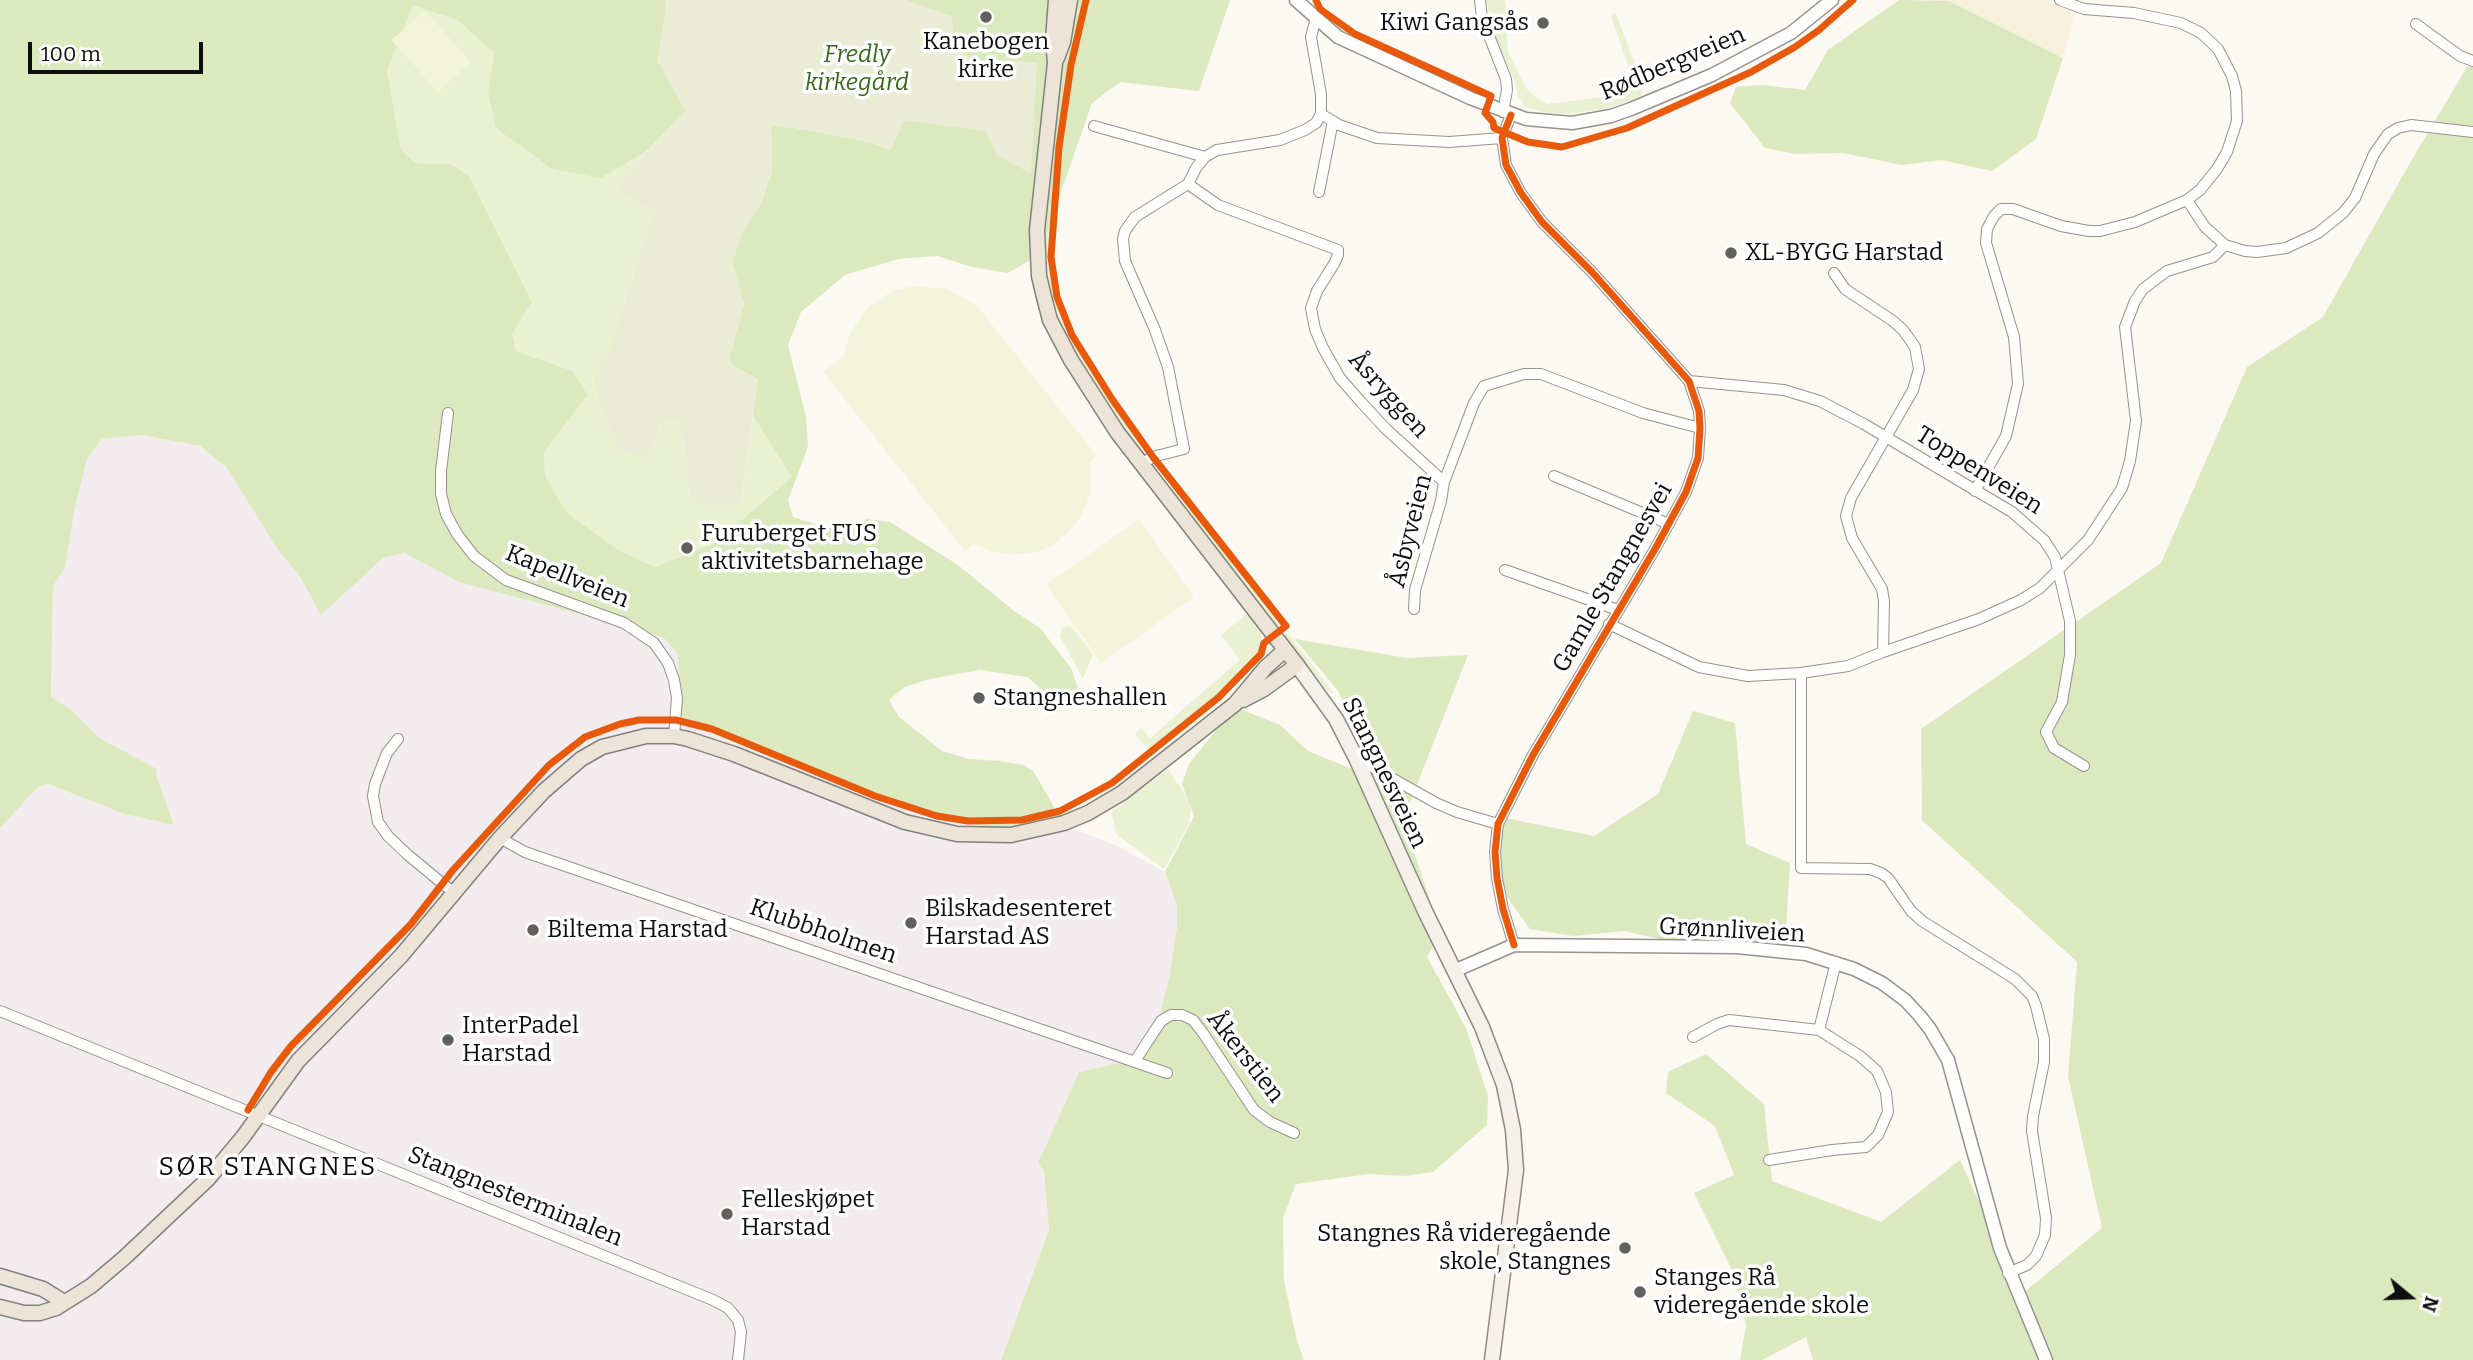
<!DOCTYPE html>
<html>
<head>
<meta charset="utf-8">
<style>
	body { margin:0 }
	#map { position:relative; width:2473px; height:1360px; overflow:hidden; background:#fcf8f2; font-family:Bitter,serif }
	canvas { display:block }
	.north { position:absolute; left:2375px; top:1262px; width:70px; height:70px; -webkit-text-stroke:5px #fff; paint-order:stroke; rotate:109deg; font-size:19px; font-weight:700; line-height:28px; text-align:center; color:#0e0e0e }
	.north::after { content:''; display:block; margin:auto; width:24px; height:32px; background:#0e0e0e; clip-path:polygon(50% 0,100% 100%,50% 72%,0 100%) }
	.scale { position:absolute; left:28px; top:42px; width:175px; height:32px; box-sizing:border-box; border:4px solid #0e0e0e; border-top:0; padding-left:9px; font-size:21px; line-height:24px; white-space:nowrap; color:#0e0e0e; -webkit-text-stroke:5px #fff; paint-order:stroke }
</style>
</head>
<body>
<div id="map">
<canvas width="2473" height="1360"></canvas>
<div class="north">N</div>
<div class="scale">100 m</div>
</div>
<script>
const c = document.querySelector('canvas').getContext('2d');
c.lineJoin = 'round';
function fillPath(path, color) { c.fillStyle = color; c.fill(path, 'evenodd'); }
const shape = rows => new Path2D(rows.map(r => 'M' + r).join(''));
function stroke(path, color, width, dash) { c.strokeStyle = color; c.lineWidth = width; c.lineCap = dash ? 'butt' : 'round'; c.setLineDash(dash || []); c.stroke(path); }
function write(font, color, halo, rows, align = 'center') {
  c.font = font + ' Bitter,serif'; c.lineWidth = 7; c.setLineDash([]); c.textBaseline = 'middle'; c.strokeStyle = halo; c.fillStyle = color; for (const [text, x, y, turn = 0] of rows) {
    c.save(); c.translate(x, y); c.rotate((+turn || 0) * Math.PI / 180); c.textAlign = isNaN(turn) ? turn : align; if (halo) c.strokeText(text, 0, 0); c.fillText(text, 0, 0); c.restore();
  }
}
const industrial = shape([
	[141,435,200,446,226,467,278,550,299,575,321,615,383,558,404,553,459,582,647,632,665,639,678,654,679,695,882,798,987,828,1058,823,1115,845,1165,872,1177,905,1177,927,1170,973,1154,1040,1143,1058,1079,1072,1038,1163,1044,1171,1049,1230,1001,1360,0,1360,0,828,39,786,48,784,124,814,174,825,156,775,157,769,98,737,71,709,51,697,53,586,65,567,75,508,87,459,102,439]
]);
const farmland = shape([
	[1899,0,2048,0,2074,15,2063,58,1949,1]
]);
const green = shape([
	[1486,0,1505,0,1508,52,1526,88,1535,97,1547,104,1609,96,1632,89,1634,83,1611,16,1615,12,1643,83,1641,97,1605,109,1568,114,1543,112,1525,107,1518,96,1515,82,1494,34],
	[413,4,457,20,494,53,488,92,601,178,647,151,622,178,627,197,654,211,610,348,595,376,661,418,682,419,682,434,692,500,737,505,741,497,753,416,792,477,714,543,655,567,620,551,567,513,545,476,544,452,588,395,573,371,516,351,512,334,532,301,470,177,451,164,415,163,401,149,387,71],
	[1051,200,1048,260,1052,285,1061,316,1083,360,1143,450,1137,445,1094,386,1077,359,1057,317,1051,298,1045,263,1045,231],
	[1171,489,1175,490,1281,624,1280,626,1276,626,1176,499],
	[1248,613,1261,630,1261,644,1257,654,1227,686,1149,749,1147,748,1135,734,1141,728,1150,738,1240,660,1221,635],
	[1067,626,1073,628,1093,655,1083,679,1060,636,1062,629],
	[1286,632,1290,636,1335,694,1326,690,1284,636],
	[1168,769,1185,794,1191,809,1189,824,1164,869,1116,834,1111,812]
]);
const forest = shape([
	[0,0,667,0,658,61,686,111,647,151,601,178,552,169,496,128,488,92,494,53,457,20,413,5,387,71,401,149,415,163,451,164,470,177,532,302,512,334,516,351,573,371,588,395,544,452,545,476,567,513,620,551,655,567,714,543,792,477,753,416,758,379,733,366,729,359,744,304,732,262,742,233,762,201,772,170,771,125,803,129,869,142,890,150,904,120,958,126,986,131,998,156,1037,63,980,61,966,56,954,49,906,0,1230,0,1199,91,1120,82,1092,103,1039,255,1008,273,972,267,937,256,898,259,845,275,801,312,788,345,806,417,808,447,788,500,793,517,821,526,846,530,867,519,890,522,958,565,1014,611,1040,628,1071,668,1080,694,1074,702,1060,705,1027,677,980,670,930,679,905,687,889,700,899,717,942,751,969,759,1000,761,1024,765,1034,772,1053,805,1058,823,1032,832,987,828,882,798,768,756,716,734,675,712,679,695,678,654,665,639,647,632,459,582,404,553,383,558,321,615,299,575,278,550,226,467,200,446,141,435,102,439,87,459,75,508,65,568,53,586,51,697,71,709,98,737,157,769,156,775,174,825,124,814,48,784,39,786,0,828],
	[1899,0,1949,1,2063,58,2036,139,1992,171,1941,160,1902,165,1843,153,1796,154,1765,148,1730,103,1736,87,1763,85,1805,90,1828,50],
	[2473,66,2473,1360,1813,1360,1806,1337,1762,1360,1740,1360,1746,1325,1733,1272,1694,1193,1734,1175,1715,1126,1666,1093,1668,1072,1706,1054,1764,1104,1772,1181,1881,1222,1960,1160,2022,1294,2102,1228,2068,1076,2077,962,1922,820,1921,729,2161,563,2247,367,2323,317,2407,168,2467,67],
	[1295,639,1407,658,1468,655,1403,820,1441,933,1427,957,1466,1028,1488,1096,1487,1125,1433,1172,1404,1176,1369,1174,1296,1184,1283,1218,1284,1281,1297,1341,1304,1360,1001,1360,1049,1230,1044,1171,1038,1163,1079,1072,1143,1058,1154,1040,1170,973,1177,927,1177,905,1165,872,1194,816,1182,784,1189,764,1232,710,1238,708,1280,725,1308,751,1359,772,1363,764,1361,744,1338,691],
	[1693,711,1735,723,1746,844,1790,863,1785,947,1668,941,1625,931,1573,936,1530,929,1502,890,1496,816,1594,836,1658,794]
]);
const cemetery = shape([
	[667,0,906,0,952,16,954,48,966,56,980,61,1037,63,1031,174,998,155,986,131,904,120,891,150,869,142,803,129,771,125,772,170,762,201,742,233,732,262,744,304,729,359,733,366,758,379,741,497,737,506,692,501,682,434,682,420,661,419,648,456,621,451,596,391,595,376,610,348,654,211,627,197,619,186,622,178,686,111,658,61]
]);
const pitch = shape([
	[425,11,471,62,438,92,391,40],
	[914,286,948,289,977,306,1097,456,1090,462,1090,495,1082,514,1070,531,1051,546,1039,551,1013,555,993,552,973,544,965,551,823,372,844,356,850,333,867,308,892,291],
	[1139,519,1194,597,1101,663,1046,585]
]);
const minor = shape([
	[1480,0,1482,18,1506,79,1507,90,1503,112],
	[2416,24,2460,56,2473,61],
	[1321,114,1339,125,1377,138,1449,142,1502,138],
	[1511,115,1502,138,1506,165,1521,193,1542,222,1592,272,1689,381,1699,411,1700,428,1698,458,1686,492,1655,549,1533,755,1498,824,1495,852,1497,878,1503,909,1514,945],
	[1094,126,1205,157,1217,150,1280,140,1305,130,1316,123,1321,114,1321,94,1311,37,1316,18],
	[1188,184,1218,205,1338,250,1338,255,1334,264,1317,291,1311,308,1315,329,1323,348,1340,378,1361,402,1385,428,1444,482],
	[1319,192,1333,121],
	[2187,200,2205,227,2225,245,2245,251,2257,252,2286,248,2318,233,2343,213,2355,198,2374,154,2388,134,2398,128,2411,125,2473,132],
	[1834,273,1845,289,1893,321,1903,330,1915,347,1919,369,1913,390,1851,498,1846,516,1852,538,1882,589,1884,601,1883,652],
	[1689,381,1784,390,1820,401,1864,424,2012,512,2044,540,2055,557,2070,621,2070,655,2062,702,2046,732,2054,748,2084,766],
	[448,413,441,471,441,494,446,514,457,534,474,556,506,580,624,623,654,643,668,663,674,680,677,698,674,736],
	[1141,463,1156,456,1184,449,1168,367,1155,330,1125,261,1123,239,1125,231,1135,217,1188,184,1196,168,1205,157],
	[1554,476,1669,524],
	[1975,491,2006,436,2018,384,2014,337,1986,243,1987,229,1994,216,2001,209,2013,209,2061,226,2089,231,2100,231,2135,222,2187,200,2200,190,2217,169,2227,152,2237,121,2236,91,2232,76,2218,49,2201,33,2181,23,2134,13,2084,9,2060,0],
	[1505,570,1618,610],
	[1414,609,1415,590,1441,501,1444,482,1474,403,1484,386,1524,374,1541,374,1643,413,1700,428],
	[1609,624,1699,667,1748,676,1801,673,1848,666,1883,652,1979,619,2021,600,2040,588,2088,540,2122,488,2130,461,2136,421,2125,327,2135,301,2143,289,2167,271,2213,257,2225,245],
	[1801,673,1801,868,1870,869,1881,873,1888,878,1911,911,1922,921,2015,979,2032,996,2036,1006,2044,1039,2044,1062,2033,1116,2032,1131,2046,1218,2045,1235,2036,1256,2027,1265,2008,1273],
	[398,739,387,753,375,784,373,796,378,822,388,836,408,855,454,893],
	[1356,758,1436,803,1457,812,1498,824],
	[500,838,525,852,1167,1073],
	[0,1011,713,1300,728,1308,738,1320,741,1332,738,1360],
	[1819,1030,1836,962],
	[1693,1037,1717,1024,1729,1020,1819,1030,1860,1056,1877,1071,1886,1092,1888,1112,1878,1135,1866,1147,1832,1150,1769,1160],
	[1135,1061,1161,1021,1171,1015,1182,1015,1193,1020,1203,1033,1254,1110,1270,1122,1294,1133]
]);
const tertiary = shape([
	[1296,0,1338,37,1470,98,1526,119,1572,123,1611,116,1631,109,1712,75,1791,33,1832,0],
	[1454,971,1514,945,1737,947,1806,954,1854,969,1882,983,1905,1000,1919,1015,1930,1029,1948,1060,2000,1248,2046,1360]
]);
const secondary = shape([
	[1297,665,1336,719,1356,758,1425,911,1482,1027,1504,1085,1513,1130,1516,1170,1492,1360]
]);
const primary = shape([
	[1056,0,1053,40,1055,63,1037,230,1039,276,1044,297,1050,320,1071,360,1117,432,1297,665,1264,689,1243,700],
	[1057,58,1063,42,1070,0],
	[0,1276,43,1289,64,1302],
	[0,1307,24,1313,40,1313,56,1308,91,1286,124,1258,208,1179,243,1137,298,1061,401,956,500,838,544,791,581,759,602,747,646,736,674,736,688,739,734,754,905,822,957,834,1011,835,1064,823,1088,813,1122,793,1235,704,1266,667,1285,650]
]);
const cycleway = shape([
	[1316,0,1320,9,1355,34,1491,96,1485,113,1493,122,1494,128,1528,142,1562,147,1627,128,1751,72,1795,47,1819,30,1853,0],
	[1511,115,1502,138,1506,165,1521,193,1542,222,1592,272,1689,381,1699,411,1700,428,1698,458,1686,492,1655,549,1533,755,1498,824,1495,852,1497,878,1503,909,1514,945],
	[248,1110,271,1072,291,1046,411,924,453,870,549,765,585,737,620,724,639,720,676,720,712,729,875,796,937,816,968,821,1022,820,1060,811,1112,783,1219,697,1261,654,1264,643,1286,626,1153,457,1112,399,1072,335,1057,297,1051,257,1059,147,1071,65,1086,0]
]);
const markers = [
	[986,17,7,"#61605e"],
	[1543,23,7,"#61605e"],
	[1731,253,7,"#61605e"],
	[687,548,7,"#61605e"],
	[979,698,7,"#61605e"],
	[911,923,7,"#61605e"],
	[533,930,7,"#61605e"],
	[448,1040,7,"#61605e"],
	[727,1214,7,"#61605e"],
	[1625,1248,7,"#61605e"],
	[1640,1292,7,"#61605e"]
];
const poiNames = [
	["Kiwi Gangsås",1529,23,"right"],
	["Kanebogen",986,42,"center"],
	["kirke",986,70,"center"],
	["XL-BYGG Harstad",1745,253],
	["Furuberget FUS",701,534],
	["aktivitetsbarnehage",701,562],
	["Stangneshallen",993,698],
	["Bilskadesenteret",925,909],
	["Harstad AS",925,937],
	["Biltema Harstad",547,930],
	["InterPadel",462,1026],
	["Harstad",462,1054],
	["Felleskjøpet",741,1200],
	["Harstad",741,1228],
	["Stangnes Rå videregående",1611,1234,"right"],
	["skole, Stangnes",1611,1262,"right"],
	["Stanges Rå",1654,1278],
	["videregående skole",1654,1306]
];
const parkNames = [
	["Fredly",857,55],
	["kirkegård",857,83]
];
const streetNames = [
	["Rødbergveien",1673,64,-23],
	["Åsryggen",1388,395,48],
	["Toppenveien",1979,471,32],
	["Åsbyveien",1411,531,-76],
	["Kapellveien",567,577,22],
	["Gamle Stangnesvei",1613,578,-60],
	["Stangnesveien",1384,773,64],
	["Grønnliveien",1732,931,3],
	["Klubbholmen",823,932,19],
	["Åkerstien",1245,1057,52],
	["Stangnesterminalen",515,1197,22]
];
const neighbourhoodNames = [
	["SØR STANGNES",268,1168]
];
fillPath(industrial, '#f2ecef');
fillPath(farmland, '#f9f1de');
fillPath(green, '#eaf1d2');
fillPath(forest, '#dce9bf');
fillPath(cemetery, '#ebecd6');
fillPath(pitch, '#f3f5db');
stroke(minor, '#959391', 12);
stroke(tertiary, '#959391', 15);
stroke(secondary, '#8c8a87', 17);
stroke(primary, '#82817e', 17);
stroke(minor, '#fffefd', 10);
stroke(tertiary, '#fffefd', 12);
stroke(secondary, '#f5f1ea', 14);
stroke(primary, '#ede4d8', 14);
stroke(cycleway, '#e8590c', 7);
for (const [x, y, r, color] of markers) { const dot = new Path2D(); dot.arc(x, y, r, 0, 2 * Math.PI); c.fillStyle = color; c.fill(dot); stroke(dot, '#fff', 2.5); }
write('24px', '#0e0e0e', '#fff', poiNames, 'left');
write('italic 24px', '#38691b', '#fff', parkNames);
write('24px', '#0e0e0e', '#fff', streetNames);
c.letterSpacing = '2px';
write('26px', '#0e0e0e', '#fff', neighbourhoodNames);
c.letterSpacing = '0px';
</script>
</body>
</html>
